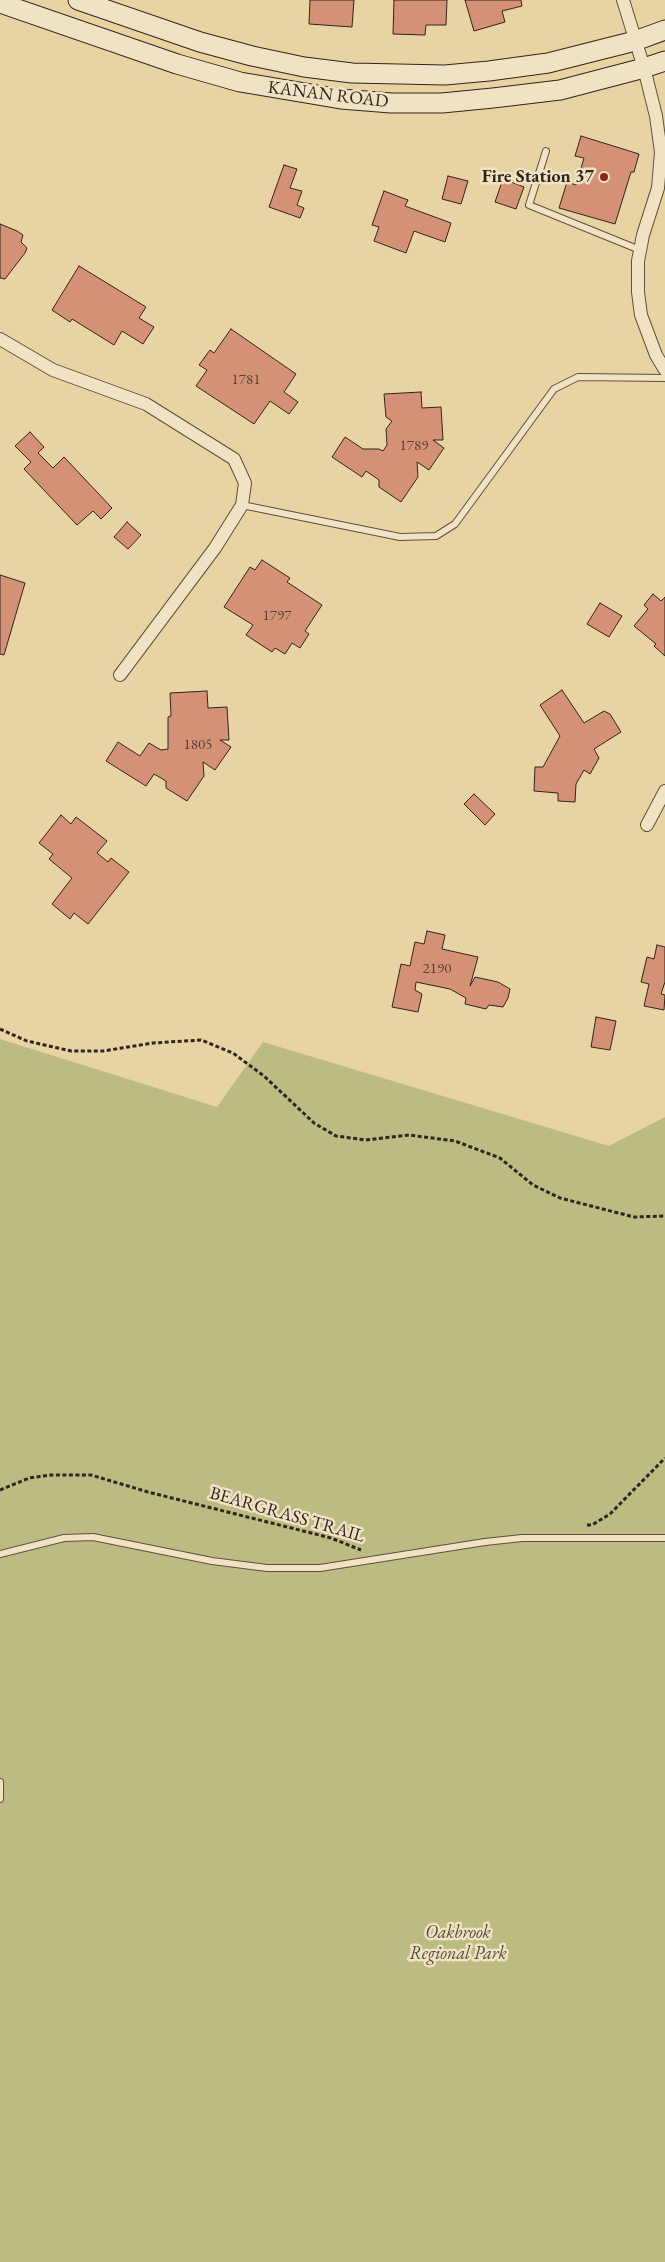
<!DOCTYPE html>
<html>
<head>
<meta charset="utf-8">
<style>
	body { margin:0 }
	canvas { display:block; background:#e8d3a3 }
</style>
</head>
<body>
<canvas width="665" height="2262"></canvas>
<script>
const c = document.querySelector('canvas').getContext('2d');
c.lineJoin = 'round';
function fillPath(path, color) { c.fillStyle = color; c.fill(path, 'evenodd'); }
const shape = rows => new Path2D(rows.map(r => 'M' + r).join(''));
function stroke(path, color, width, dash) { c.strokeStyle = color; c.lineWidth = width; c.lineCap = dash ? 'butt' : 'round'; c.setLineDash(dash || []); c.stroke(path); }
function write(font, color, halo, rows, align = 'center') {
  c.font = font + ' "EB Garamond",serif'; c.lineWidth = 5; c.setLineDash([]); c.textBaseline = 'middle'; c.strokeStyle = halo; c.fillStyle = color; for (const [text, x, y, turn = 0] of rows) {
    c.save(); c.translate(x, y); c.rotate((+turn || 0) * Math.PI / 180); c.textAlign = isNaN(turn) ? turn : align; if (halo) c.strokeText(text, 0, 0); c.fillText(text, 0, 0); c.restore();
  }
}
const green = shape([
	[0,1039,217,1107,263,1042,609,1146,665,1117,665,2262,0,2262]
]);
const building = shape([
	[310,0,354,0,352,27,309,24,310,0],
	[394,0,447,0,446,25,426,25,425,35,393,34,394,0],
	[465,0,521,0,522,6,502,11,505,22,474,31,465,0],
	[581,136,639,154,634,172,631,172,615,224,559,208,567,182,576,185,584,158,575,156,581,136],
	[284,165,297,169,290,188,302,191,297,205,304,208,300,218,269,207,284,165],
	[448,176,468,181,461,204,442,199,448,176],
	[503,179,524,187,516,209,495,202,503,179],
	[384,191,408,200,405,206,451,223,445,242,414,231,406,253,374,241,379,227,372,225,384,191],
	[0,224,17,231,23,235,21,242,27,248,25,253,5,279,0,278,0,224],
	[79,266,146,307,139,318,154,327,143,344,122,331,114,345,72,319,70,322,52,310,79,266],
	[231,329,296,374,284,392,298,402,289,414,270,401,254,424,196,386,207,370,199,365,210,350,214,353,231,329],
	[421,392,422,408,441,407,443,440,433,440,444,448,429,470,417,462,418,477,401,502,379,487,379,480,366,471,362,477,332,457,345,437,363,449,379,449,383,451,387,445,386,429,392,421,386,417,384,394,421,392],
	[30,432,44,447,38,453,53,468,64,457,112,508,101,519,93,511,77,525,24,469,31,462,15,446,30,432],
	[127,522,141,535,128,549,114,537,127,522],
	[262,560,290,578,287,582,322,605,305,631,309,634,300,648,292,643,285,654,275,648,272,652,246,635,253,625,224,607,250,567,255,570,262,560],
	[0,575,25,583,4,655,0,654,0,575],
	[653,594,661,601,665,597,665,656,654,646,656,644,634,626,648,609,644,605,653,594],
	[600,603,622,616,609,637,587,624,600,603],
	[562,690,584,723,604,711,610,714,621,732,594,749,599,758,590,774,584,770,576,784,575,802,558,801,558,793,534,791,535,767,543,767,560,736,540,705,562,690],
	[207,691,208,708,227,707,229,740,220,740,231,747,215,770,203,762,204,776,187,801,166,788,166,781,154,774,146,786,106,761,118,742,140,756,149,743,161,750,168,749,168,717,171,716,170,693,207,691],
	[474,794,495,814,485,825,464,804,474,794],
	[61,815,71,824,76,817,107,841,97,853,108,862,111,858,129,872,88,924,74,913,70,919,52,904,72,878,49,859,53,854,39,843,61,815],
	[427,931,445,935,442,949,478,957,470,986,475,977,498,982,510,989,508,998,503,1007,489,1005,486,1009,465,1004,466,998,450,989,416,982,415,990,422,994,418,1012,392,1007,401,964,410,966,415,942,424,944,427,931],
	[657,945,665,947,665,982,661,994,665,995,664,1010,644,1006,649,984,641,982,647,957,654,959,657,945],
	[596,1017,616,1021,610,1050,591,1047,596,1017]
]);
const path = shape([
	[0,1029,27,1041,71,1051,103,1051,153,1043,201,1040,233,1053,264,1076,314,1123,336,1136,366,1140,409,1135,455,1141,500,1158,533,1185,560,1198,634,1217,665,1216],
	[0,1490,29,1478,50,1475,91,1475,148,1492,331,1538,361,1550],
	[587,1525,592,1525,610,1514,665,1458]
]);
const lane = shape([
	[546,151,529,205,640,250],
	[242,505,400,537,436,536,455,524,554,389,578,377,665,378],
	[0,1554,64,1538,93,1537,212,1561,267,1568,320,1568,485,1542,522,1538,665,1538],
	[0,1782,0,1799]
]);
const street = shape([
	[623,0,644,68,656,116,661,152,658,188,643,235,638,261,638,292,641,315,656,355,665,370],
	[0,339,53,370,146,404,234,459,245,483,242,505,215,548,120,675],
	[647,825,665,791]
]);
const secondary = shape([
	[78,0,200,42,252,56,304,67,352,73,445,75,489,71,548,63,635,41,665,30],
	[0,3,177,64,240,82,341,99,391,103,442,103,493,98,560,90,644,68,665,61]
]);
const markers = [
	[604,177,5,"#8f2418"]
];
const numberNames = [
	["1781",246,380],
	["1789",414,446],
	["1797",277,616],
	["1805",198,745],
	["2190",437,969]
];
const streetNames = [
	["KANAN ROAD",328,95,7],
	["BEARGRASS TRAIL",287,1515,16]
];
const poiNames = [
	["Fire Station 37",594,177]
];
const parkNames = [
	["Oakbrook",458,1933],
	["Regional Park",458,1954]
];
fillPath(green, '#bbbb82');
fillPath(building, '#d59175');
stroke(building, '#30251f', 1);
stroke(lane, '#5e5040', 8);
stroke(street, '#5e5040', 14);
stroke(secondary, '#30251f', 21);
stroke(path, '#30251f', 3, [4, 2.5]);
stroke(lane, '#f0e2c3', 6);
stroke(street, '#f0e2c3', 12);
stroke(secondary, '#f0e2c3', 19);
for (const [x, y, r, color] of markers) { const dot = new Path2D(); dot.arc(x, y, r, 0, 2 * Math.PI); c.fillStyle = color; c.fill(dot); stroke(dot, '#f0e2c3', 2); }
write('15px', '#594034', null, numberNames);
write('18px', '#30251f', '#f0e2c3', streetNames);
write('bold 18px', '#30251f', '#f0e2c3', poiNames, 'right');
write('italic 18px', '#534a38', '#f0e2c3', parkNames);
</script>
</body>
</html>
